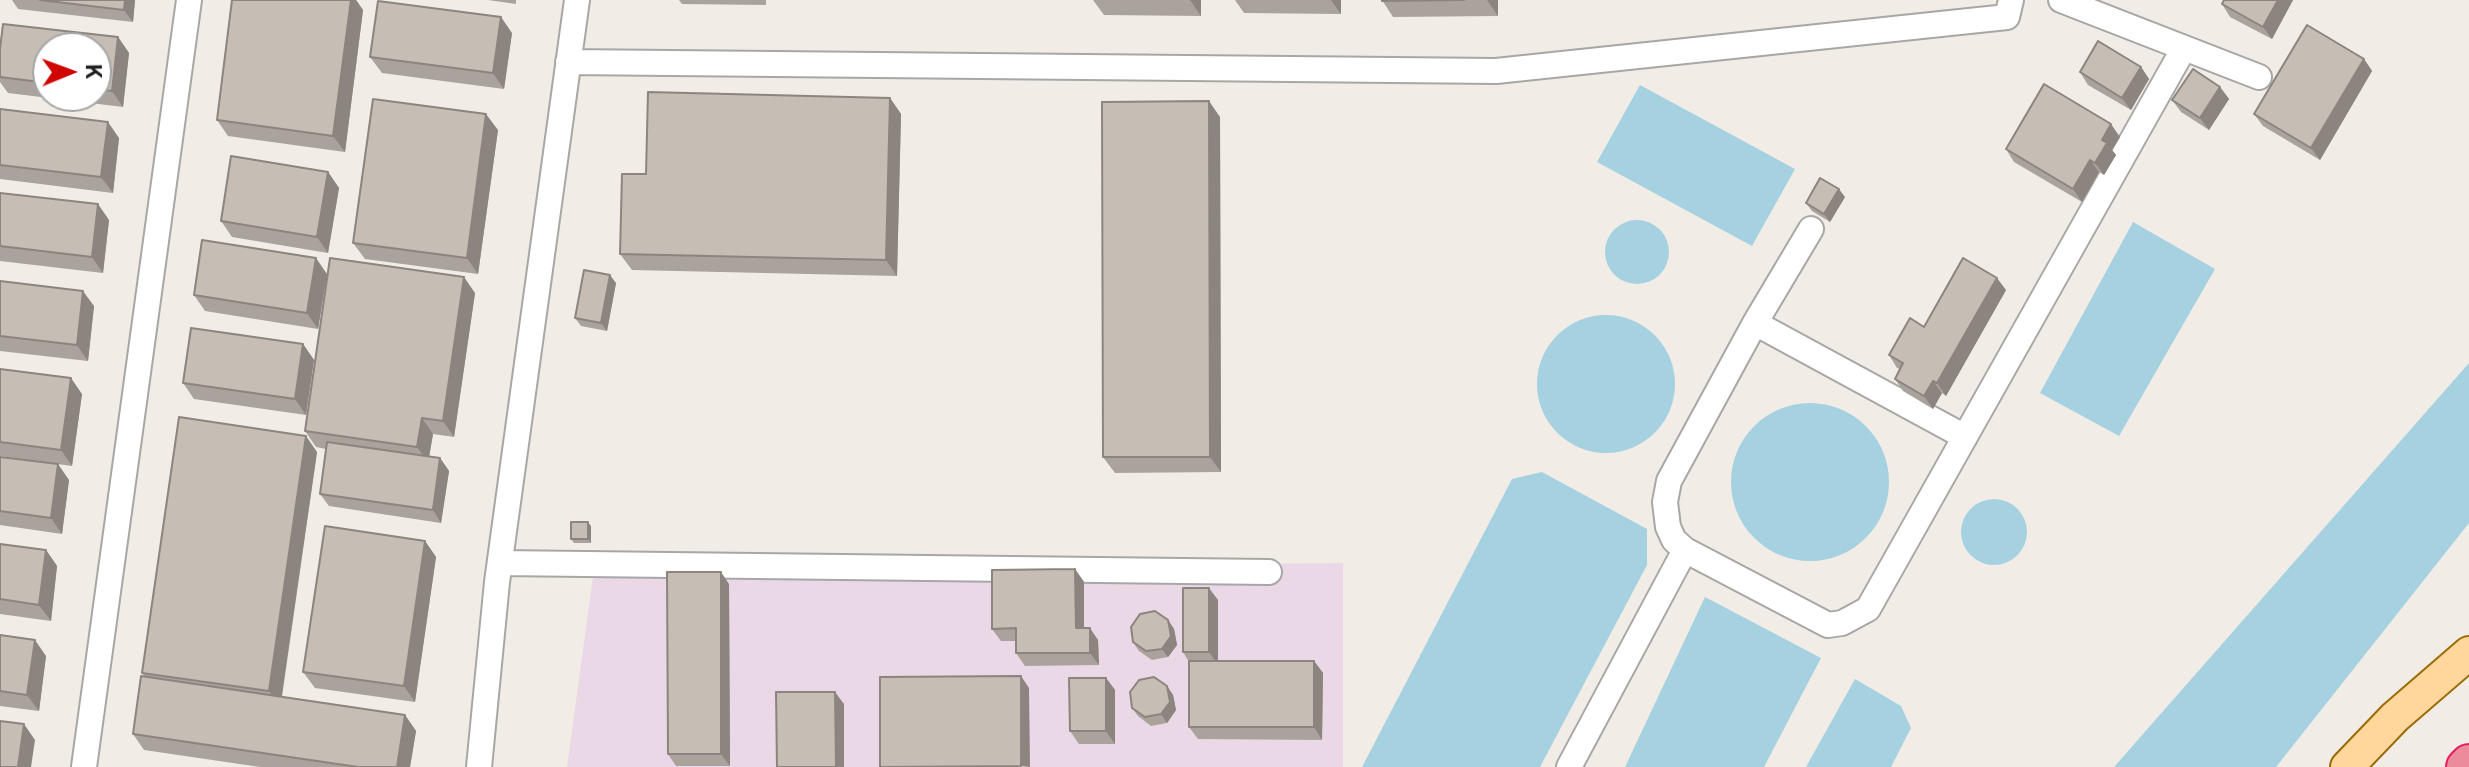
<!DOCTYPE html>
<html>
<head>
<meta charset="utf-8">
<style>
	body { margin:0 }
	#map { position:relative; width:2469px; height:767px; overflow:hidden; background:#f1ede6; font-family:"Public Sans",sans-serif }
	canvas { display:block }
	.north { position:absolute; left:32px; top:32px; width:80px; height:80px; box-sizing:border-box; background:#fff; border:2px solid #a6a6a6; border-radius:50%; rotate:89deg; font-size:22px; font-weight:700; line-height:32px; text-align:center; color:#202020 }
	.north::after { content:''; display:block; margin:auto; width:28px; height:36px; background:#d00400; clip-path:polygon(50% 0,100% 100%,50% 72%,0 100%) }
</style>
</head>
<body>
<div id="map">
<canvas width="2469" height="767"></canvas>
<div class="north">K</div>
</div>
<script>
const c = document.querySelector('canvas').getContext('2d');
c.lineJoin = 'round';
function fillPath(path, color) { c.fillStyle = color; c.fill(path, 'evenodd'); }
const shape = rows => new Path2D(rows.map(r => 'M' + r).join(''));
function stroke(path, color, width, dash) { c.strokeStyle = color; c.lineWidth = width; c.lineCap = dash ? 'butt' : 'round'; c.setLineDash(dash || []); c.stroke(path); }
const industrial = shape([
	[1343,563,1343,767,567,767,594,569]
]);
const water = shape([
	[1640,85,1795,169,1752,246,1597,162],
	'1605 252a32 32 0 1 1 64 0a32 32 0 1 1-64 0Z',
	[2133,222,2215,269,2119,436,2040,393],
	'1537 384a69 69 0 1 1 138 0a69 69 0 1 1-138 0Z',
	[2469,363,2469,523,2276,767,2114,767],
	'1731 482a79 79 0 1 1 158 0a79 79 0 1 1-158 0Z',
	[1542,472,1647,529,1647,565,1540,767,1362,767,1512,479],
	'1961 532a33 33 0 1 1 66 0a33 33 0 1 1-66 0Z',
	[1705,597,1821,658,1764,767,1625,767],
	[1855,679,1901,706,1911,728,1891,767,1806,767]
]);
const minor = shape([
	[2061,0,2259,77],
	[568,62,1496,71,2007,17,2011,0],
	[1811,229,1755,323,1669,481,1665,502,1668,527,1674,540,1685,550,1828,625,1842,623,1868,609,2184,48],
	[1755,323,1965,437],
	[500,563,1269,572],
	[84,767,189,0],
	[479,767,497,582,577,0],
	[1569,767,1685,550]
]);
const major = shape([
	[2347,767,2395,717,2469,653]
]);
const highway = shape([
	[2465,767,2469,763]
]);
const wall = shape([
	[12,0,135,0,133,22,18,9],
	[232,0,356,0,363,10,345,152,228,136,217,120],
	[488,0,516,0,516,4],
	[679,0,766,0,766,5,682,4],
	[1093,0,1201,0,1201,16,1104,15],
	[1235,0,1341,0,1341,14,1244,13],
	[1382,0,1498,0,1498,16,1393,17],
	[2224,0,2293,0,2272,39,2230,17,2222,4],
	[3,24,118,37,129,53,123,107,8,93,0,82,0,49],
	[48,48,96,48,96,96,48,96],
	[512,33,504,89,382,73,370,57],
	[2364,59,2372,71,2320,160,2263,126,2254,114],
	[2141,67,2149,79,2131,110,2088,85,2080,72],
	[2220,87,2229,99,2209,130,2181,112,2172,100],
	[890,98,901,114,897,276,632,270,620,254,646,174],
	[0,109,119,138,113,193,0,179],
	[1220,117,1221,472,1115,473,1103,457],
	[498,130,478,274,365,259,353,243],
	[2120,137,2112,150,2116,155,2104,175,2099,172,2082,202,2014,162,2006,149],
	[328,172,339,188,328,253,232,237,221,221],
	[0,193,109,220,103,273,0,261],
	[1845,197,1830,222,1812,211,1806,203],
	[327,274,318,329,205,311,194,295],
	[0,281,94,306,88,361,0,351],
	[616,283,607,331,581,326,575,318],
	[2006,290,1946,396,1942,393,1933,409,1903,391,1895,379,1900,369,1897,368,1889,355,1924,327],
	[475,293,454,437,433,434,429,457,440,458,449,471,441,523,329,506,320,494,326,449,316,447,305,431],
	[303,344,314,360,306,415,194,399,183,383],
	[0,369,82,394,72,466,0,456],
	[317,452,282,697,405,715,416,731,410,767,260,767,144,750,133,734,145,677,142,673],
	[0,457,69,480,62,534,0,525],
	[591,526,591,543,574,543,571,539],
	[425,541,436,557,415,702,315,688,303,672],
	[0,544,46,550,57,566,51,621,0,614],
	[1075,569,1084,582,1084,628,1098,640,1099,665,1025,666,1016,653,1016,641,1001,641,992,629],
	[729,584,730,766,676,766,668,754],
	[1218,600,1218,661,1314,661,1323,673,1322,740,1198,739,1189,727,1189,662,1183,652],
	[1168,620,1174,629,1177,645,1168,657,1152,660,1139,651,1133,642],
	[0,635,46,656,39,711,0,706],
	[1106,678,1115,690,1115,744,1079,744,1070,731],
	[1167,686,1173,695,1176,710,1167,723,1151,726,1138,716,1132,708]
]);
const shadedWall = shape([
	[125,0,135,0,133,22,124,10],
	[351,0,356,0,363,10,345,152,333,136],
	[1190,0,1201,0,1201,16],
	[1331,0,1341,0,1341,14],
	[1487,0,1498,0,1498,16],
	[2278,0,2293,0,2272,39,2263,27],
	[501,17,512,33,504,89,493,73],
	[118,37,129,53,123,107,112,91],
	[2364,59,2372,71,2320,160,2311,148],
	[2141,67,2149,79,2131,110,2122,98],
	[2220,87,2229,99,2209,130,2200,118],
	[890,98,901,114,897,276,886,260],
	[1209,101,1220,117,1221,472,1210,457],
	[486,114,498,130,478,274,467,258],
	[108,122,119,138,113,193,101,177],
	[2111,124,2120,137,2112,150,2116,155,2104,175,2095,163,2102,140],
	[2090,160,2099,172,2082,202,2073,189],
	[328,172,339,188,328,253,317,237],
	[1839,189,1845,197,1830,222,1824,214],
	[98,204,109,220,103,273,92,257],
	[316,258,327,274,318,329,307,313],
	[610,275,616,283,607,331,601,323],
	[464,277,475,293,454,437,443,421],
	[1997,278,2006,290,1946,396,1937,383],
	[83,291,94,306,88,361,77,345],
	[303,344,314,360,306,415,295,399],
	[71,378,82,394,72,466,61,450],
	[1933,381,1942,393,1933,409,1924,396],
	[422,418,433,434,428,463,417,447],
	[306,436,317,452,280,707,269,691],
	[440,458,449,471,441,523,433,510],
	[58,464,69,480,62,534,51,518],
	[588,522,591,526,591,543,588,539],
	[425,541,436,557,415,702,404,686],
	[46,550,57,566,51,621,39,605],
	[1075,569,1084,582,1084,640,1076,628],
	[721,572,729,584,730,766,721,754],
	[1209,588,1218,600,1218,665,1209,652],
	[1168,620,1174,629,1177,645,1168,657,1162,649],
	[1090,628,1098,640,1099,665,1090,653],
	[35,640,46,656,39,711,27,695],
	[1314,661,1323,673,1322,740,1314,727],
	[1021,676,1029,688,1030,767,1021,766],
	[1106,678,1115,690,1115,744,1106,731],
	[1167,686,1173,695,1176,710,1167,723,1161,714],
	[835,692,844,704,844,767,836,767],
	[405,715,416,731,410,767,397,767],
	[24,724,35,740,31,767,18,767]
]);
const building = shape([
	[40,0,125,0,124,10,40,0],
	[232,0,351,0,333,136,217,120,232,0],
	[1382,0,1464,0,1382,1,1382,0],
	[2224,0,2278,0,2263,27,2222,4,2224,0],
	[378,1,501,17,493,73,370,57,378,1],
	[3,24,118,37,112,91,96,89,96,48,48,48,48,83,0,77,0,49,3,24],
	[2307,25,2364,59,2311,148,2254,114,2307,25],
	[2098,41,2141,67,2122,98,2080,72,2098,41],
	[2193,69,2220,87,2200,118,2172,100,2193,69],
	[2044,84,2111,124,2102,140,2107,143,2095,163,2090,160,2073,189,2006,149,2044,84],
	[648,92,890,98,886,260,620,254,622,174,646,174,648,92],
	[373,99,486,114,467,258,353,243,373,99],
	[1209,101,1210,457,1103,457,1102,102,1209,101],
	[0,109,108,122,101,177,0,165,0,109],
	[231,156,328,172,317,237,221,221,231,156],
	[1820,178,1839,189,1824,214,1806,203,1820,178],
	[0,193,98,204,92,257,0,246,0,193],
	[202,240,316,258,307,313,194,295,202,240],
	[330,258,464,277,443,421,422,418,417,447,305,431,330,258],
	[1963,258,1997,278,1937,383,1933,381,1924,396,1895,379,1903,363,1889,355,1910,318,1924,327,1963,258],
	[584,270,610,275,601,323,575,318,584,270],
	[0,281,83,291,77,345,0,336,0,281],
	[191,328,303,344,295,399,183,383,191,328],
	[0,369,71,378,61,450,0,442,0,369],
	[179,417,306,436,269,691,142,673,179,417],
	[327,442,440,458,433,510,320,494,327,442],
	[0,457,58,464,51,518,0,511,0,457],
	[571,522,588,522,588,539,571,539,571,522],
	[325,526,425,541,404,686,303,672,325,526],
	[0,544,46,550,39,605,0,599,0,544],
	[1075,569,1076,628,1090,628,1090,653,1016,653,1016,628,992,629,992,570,1075,569],
	[667,572,721,572,721,754,668,754,667,572],
	[1183,588,1209,588,1209,652,1183,652,1183,588],
	[1155,611,1168,620,1171,636,1162,649,1146,651,1133,642,1131,627,1140,614,1155,611],
	[0,635,35,640,27,695,0,691,0,635],
	[1189,661,1314,661,1314,727,1189,727,1189,661],
	[141,676,405,715,397,767,358,767,133,734,141,676],
	[1021,676,1021,766,880,767,880,677,1021,676],
	[1154,677,1167,686,1170,702,1161,714,1145,717,1132,708,1130,692,1139,680,1154,677],
	[1069,678,1106,678,1106,731,1070,731,1069,678],
	[776,692,835,692,836,767,777,767,776,692],
	[0,721,24,724,18,767,0,767,0,721]
]);
fillPath(industrial, '#ead8e6');
fillPath(water, '#a5d1e0');
stroke(minor, '#a7a7a7', 28);
stroke(major, '#9c6b00', 36);
stroke(highway, '#e31f5e', 40);
stroke(minor, '#fff', 24);
stroke(major, '#ffd79d', 32);
stroke(highway, '#eb8b9b', 36);
fillPath(wall, '#aaa39c');
fillPath(shadedWall, '#8b847f');
fillPath(building, '#c6bdb5');
stroke(building, '#8b847f', 2);
</script>
</body>
</html>
